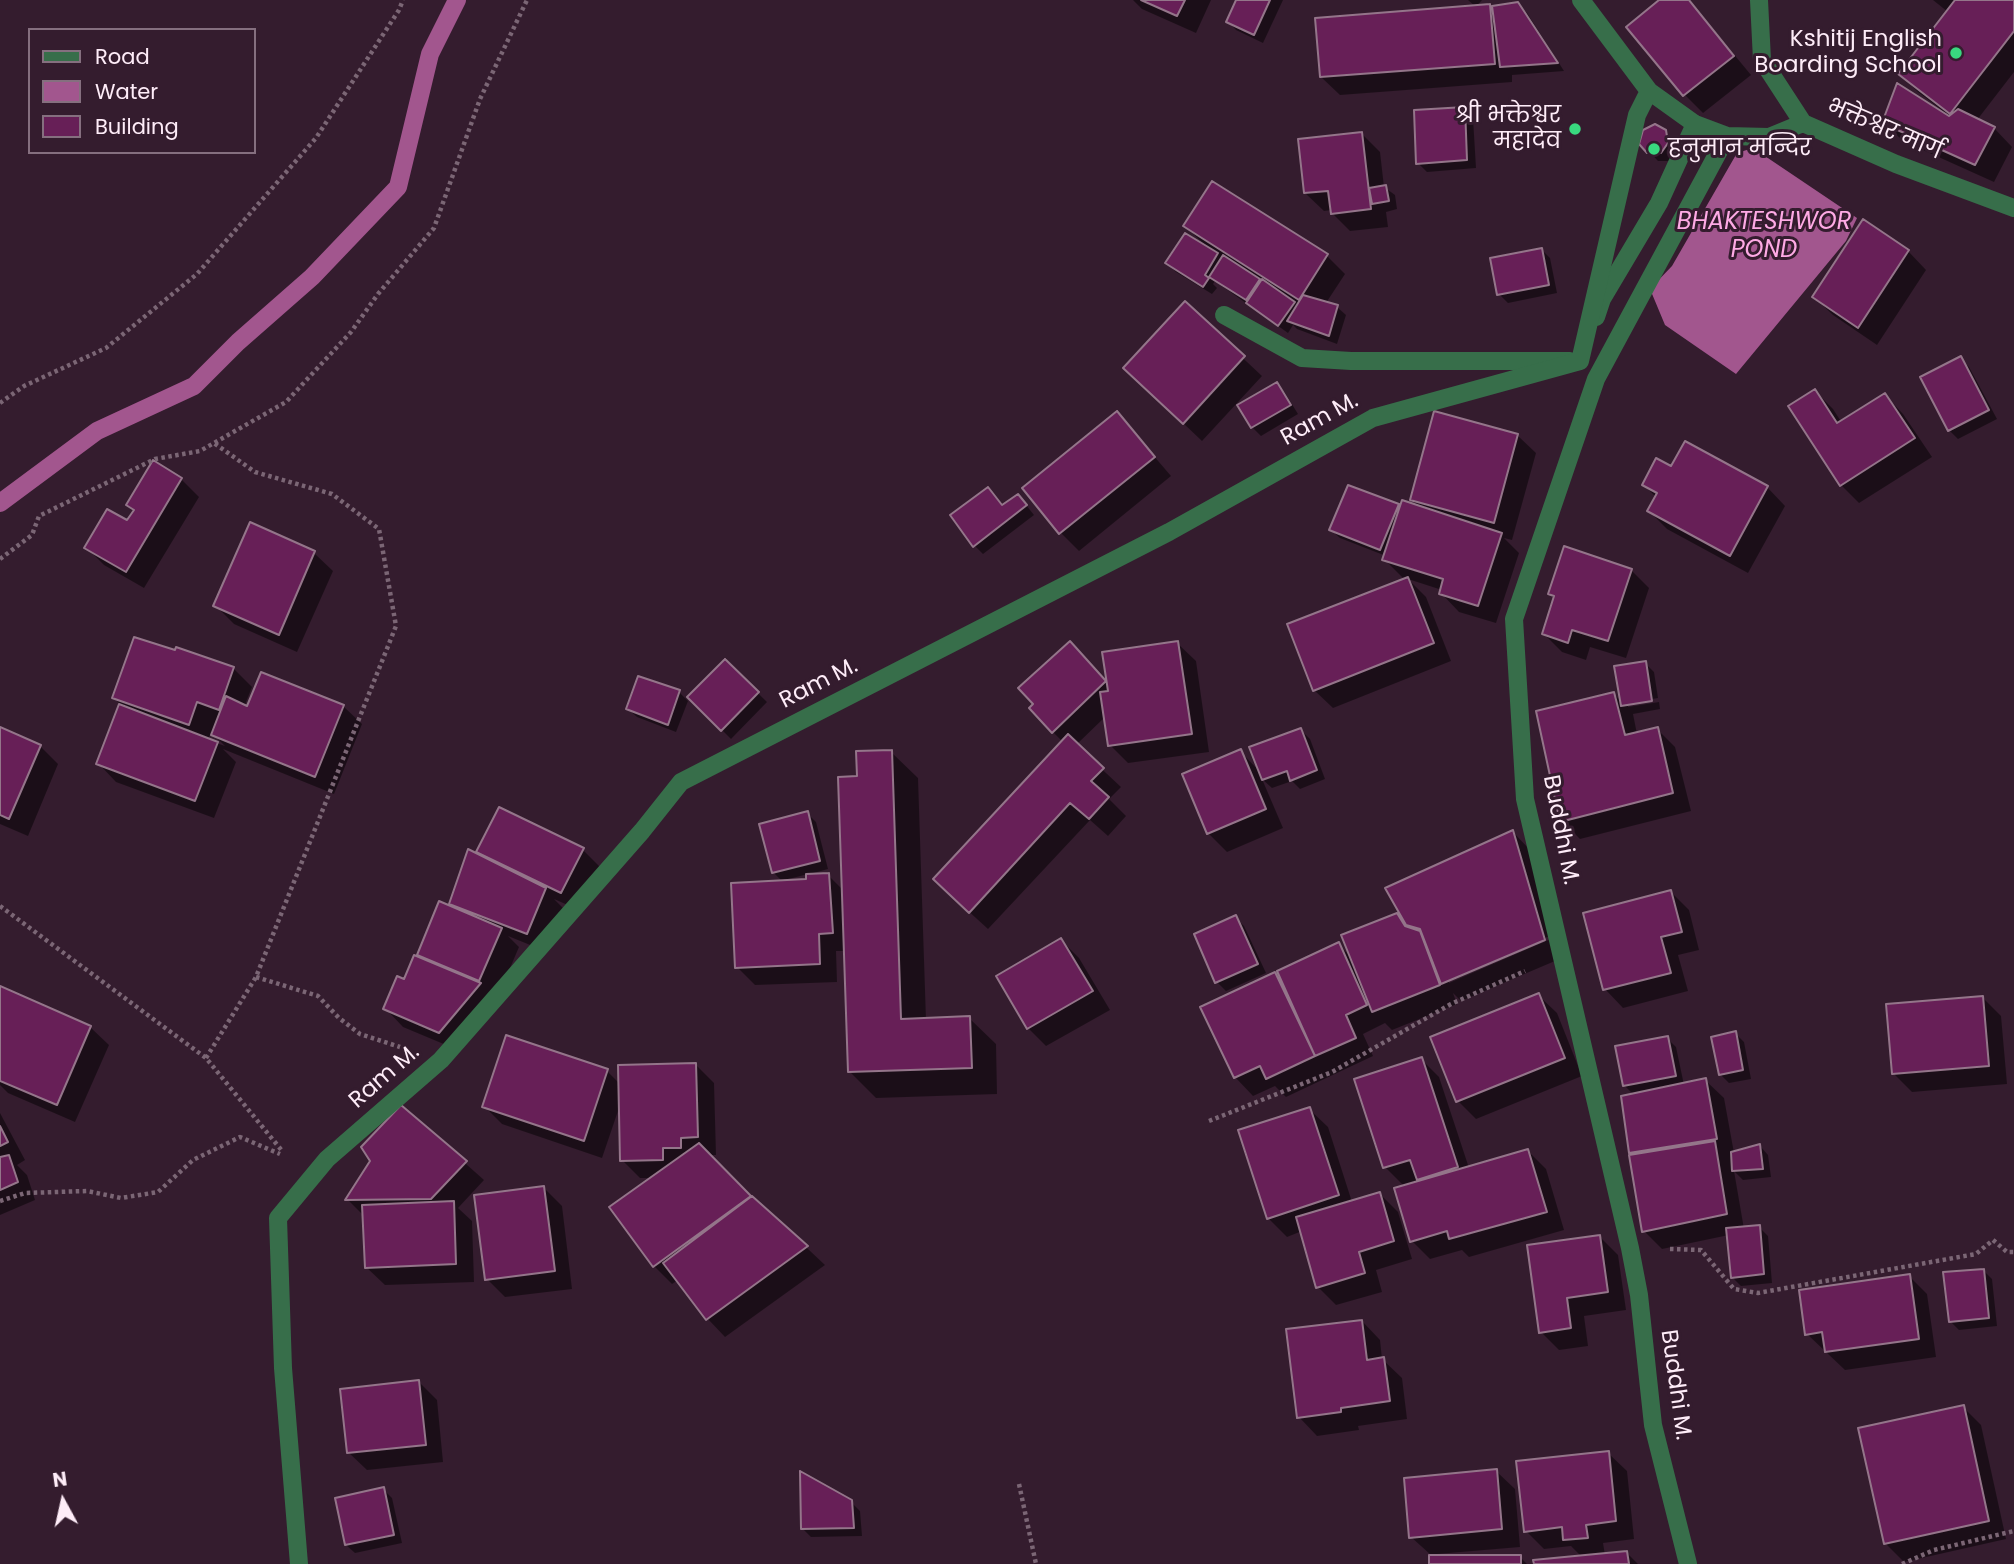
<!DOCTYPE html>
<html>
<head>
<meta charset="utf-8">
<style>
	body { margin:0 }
	#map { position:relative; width:2014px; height:1564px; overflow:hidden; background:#341c2e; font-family:Poppins,sans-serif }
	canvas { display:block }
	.legend { position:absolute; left:28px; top:28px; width:228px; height:126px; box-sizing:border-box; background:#341c2e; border:2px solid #856f7f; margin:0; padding:9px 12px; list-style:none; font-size:21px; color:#feecf8 }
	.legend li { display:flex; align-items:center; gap:14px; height:35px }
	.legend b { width:35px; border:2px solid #856f7f }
	.north { position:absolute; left:28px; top:1466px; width:70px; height:70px; -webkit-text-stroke:5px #341c2e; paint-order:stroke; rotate:352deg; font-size:19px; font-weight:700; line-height:28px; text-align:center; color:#feecf8 }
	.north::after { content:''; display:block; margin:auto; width:24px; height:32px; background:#feecf8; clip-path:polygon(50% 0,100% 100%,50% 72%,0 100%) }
</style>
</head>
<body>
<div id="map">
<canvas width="2014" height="1564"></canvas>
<ul class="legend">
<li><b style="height:9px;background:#376e4a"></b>Road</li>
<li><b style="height:19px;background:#a2568e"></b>Water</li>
<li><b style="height:19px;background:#671f57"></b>Building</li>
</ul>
<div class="north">N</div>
</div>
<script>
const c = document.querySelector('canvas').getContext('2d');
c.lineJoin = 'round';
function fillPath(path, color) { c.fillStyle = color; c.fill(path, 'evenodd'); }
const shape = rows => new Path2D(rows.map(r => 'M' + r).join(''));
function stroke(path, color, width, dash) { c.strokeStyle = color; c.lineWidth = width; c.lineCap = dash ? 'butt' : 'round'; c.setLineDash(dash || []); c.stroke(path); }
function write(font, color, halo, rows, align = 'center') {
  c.font = font + ' Poppins,"Noto Sans Devanagari",sans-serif'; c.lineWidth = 6; c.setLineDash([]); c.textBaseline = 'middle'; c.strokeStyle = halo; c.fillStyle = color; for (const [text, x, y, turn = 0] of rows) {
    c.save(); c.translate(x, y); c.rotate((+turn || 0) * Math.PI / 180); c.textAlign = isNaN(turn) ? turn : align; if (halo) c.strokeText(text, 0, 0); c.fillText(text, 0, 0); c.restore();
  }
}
const water = shape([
	[1753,148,1857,218,1846,241,1736,374,1665,325,1650,289,1672,266,1737,153]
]);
const shadow = shape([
	[1133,0,1211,0,1196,33,1142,9],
	[1238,0,1283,0,1263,43,1236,30,1228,21],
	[1468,0,1482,0,1476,7,1490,6,1495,11,1518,4,1527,13,1564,71,1512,75,1512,82,1340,95,1321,77,1476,7],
	[1662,0,1689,0,1751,75,1703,113,1685,95,1629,27],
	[1933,0,2014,0,2014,72,1977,120,1994,128,2012,147,1994,182,1903,141,1884,123,1940,113,1942,110,1918,92,1900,74,1948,12],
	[1464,109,1473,118,1476,168,1427,172,1418,163],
	[1665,132,1674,141,1676,153,1670,161,1658,161,1641,143],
	[1362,134,1380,152,1384,187,1395,195,1397,209,1386,212,1388,227,1350,231,1332,213,1332,210,1324,211,1305,193],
	[1864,222,1908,251,1926,270,1877,345,1833,315,1814,297],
	[1185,226,1327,256,1345,274,1326,303,1337,307,1346,315,1337,344,1297,329,1293,325,1288,333,1215,281,1213,284,1217,288,1212,294,1176,272,1167,263,1204,244],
	[1541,249,1550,258,1557,293,1508,303,1499,294],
	[1185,304,1262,376,1202,441,1144,386],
	[1960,359,1969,367,1997,419,1958,439,1949,430],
	[1277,384,1285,393,1298,414,1261,436,1252,427,1239,406],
	[1815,391,1833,409,1842,423,1885,395,1903,414,1932,457,1859,503,1841,485],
	[1117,413,1171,476,1079,551,1061,533,1025,489],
	[1517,435,1536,453,1512,540,1504,538,1519,553,1496,623,1459,612,1441,593,1442,590,1408,579,1426,597,1451,661,1333,708,1314,690,1407,579,1403,578,1384,559,1386,556,1340,538,1331,530,1398,506,1401,509,1420,508,1412,500],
	[1671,469,1767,487,1785,506,1748,573,1667,529,1649,511,1657,498,1644,485],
	[181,479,199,497,144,588,104,565,86,547,127,522,135,511,128,505],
	[988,489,1003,507,1026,505,1034,515,983,554,974,545],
	[251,525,314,553,333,571,297,652,234,624,215,605],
	[1631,570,1649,588,1626,658,1590,647,1586,660,1562,652,1544,634,1555,599,1550,594],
	[1177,643,1196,661,1209,752,1128,763,1110,745,1105,717,1076,745,1121,787,1109,799,1126,816,1108,836,1090,820,988,929,953,897,1063,742,1053,732,1088,662,1109,684],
	[177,650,234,669,252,687,244,707,343,706,362,724,334,794,223,749,236,762,214,818,116,782,98,763,121,705,114,698],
	[211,732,225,746,208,740],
	[725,661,767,702,731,739,689,697],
	[1645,663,1654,672,1658,698,1628,703,1628,707,1659,702,1660,709,1633,714,1637,734,1657,729,1675,747,1691,811,1580,839,1562,821,1614,694,1623,703],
	[679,692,688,701,676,732,637,717,628,709],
	[0,729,40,746,58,764,28,836,0,824],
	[1301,730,1310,739,1325,779,1300,789,1292,781,1272,788,1262,779,1283,828,1227,852,1208,833,1240,751,1260,772],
	[891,752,918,778,926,1020,969,1018,996,1044,997,1094,876,1098,849,1071,845,951,836,951,837,982,755,985,737,967,783,882,773,872,807,813,816,822,828,869,810,874,828,875,843,890,859,778],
	[808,874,808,881,785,880],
	[500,809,583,850,601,868,579,910,554,899,563,908,545,951,508,936,519,947,496,1001,458,1050,403,1027,385,1008,405,981,440,903,459,911,451,903],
	[1513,832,1531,851,1562,958,1461,1001,1453,993,1457,1004,1392,1030,1385,1023,1363,1034,1373,1056,1286,1097,1275,1086,1253,1096,1235,1077,1275,974,1283,982,1339,945,1353,959,1397,915,1408,926],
	[1552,935,1553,938,1449,983,1449,979],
	[1671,892,1689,910,1699,950,1678,955,1688,991,1623,1008,1605,989],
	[1235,917,1244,926,1266,973,1226,991,1217,982],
	[1061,940,1079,958,1110,1010,1046,1046,1028,1028],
	[0,990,90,1027,109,1045,75,1122,8,1093,0,1085],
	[1538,995,1557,1013,1582,1076,1476,1119,1458,1101],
	[1983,998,2001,1016,2007,1084,1912,1092,1894,1074],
	[1735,1033,1744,1042,1751,1079,1729,1083,1720,1074],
	[1667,1038,1676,1047,1684,1085,1705,1080,1724,1098,1734,1153,1760,1146,1768,1155,1771,1177,1743,1180,1734,1171,1744,1229,1759,1227,1768,1236,1772,1283,1741,1286,1732,1277,1729,1235,1662,1249,1644,1231,1634,1156,1630,1153,1634,1095,1624,1085],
	[1421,1059,1439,1077,1469,1168,1528,1151,1546,1169,1564,1230,1469,1257,1462,1250,1430,1259,1412,1241,1405,1187,1385,1167],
	[695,1064,714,1083,716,1155,708,1155,825,1265,725,1337,707,1318,678,1280,672,1284,654,1266,653,1178,640,1178,622,1160,620,1105,602,1158,502,1124,484,1106,607,1071,620,1084],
	[402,1107,484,1180,458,1208,472,1221,474,1282,385,1285,366,1267,365,1217,347,1199,372,1161],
	[1309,1109,1328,1127,1352,1202,1380,1194,1398,1212,1412,1259,1376,1270,1382,1292,1336,1305,1318,1287,1302,1231,1287,1237,1268,1218],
	[0,1113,25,1160,17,1165,27,1175,35,1200,0,1215],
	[543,1187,562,1206,572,1289,505,1297,487,1279],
	[1600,1237,1618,1255,1626,1310,1584,1316,1588,1346,1559,1350,1541,1332],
	[1983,1270,1992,1279,1997,1326,1959,1330,1950,1321],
	[1909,1276,1927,1294,1936,1357,1845,1370,1807,1334],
	[1362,1321,1380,1340,1382,1359,1402,1378,1407,1419,1358,1426,1359,1430,1317,1436,1299,1417],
	[419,1382,437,1400,443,1462,367,1470,348,1452],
	[1963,1407,1981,1425,2006,1539,1904,1562,1886,1544],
	[1608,1453,1627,1471,1634,1539,1603,1543,1605,1555,1627,1553,1638,1564,1535,1564,1582,1557,1571,1546,1544,1549,1526,1531],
	[1496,1471,1515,1489,1520,1547,1437,1554,1437,1557,1520,1557,1527,1564,1431,1564,1431,1555,1411,1537],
	[383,1489,392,1498,402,1543,355,1553,346,1545],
	[851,1502,860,1511,862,1536,811,1537,802,1528]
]);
const stream = shape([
	[0,503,97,431,194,386,238,342,312,277,398,187,430,54,457,0]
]);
const building = shape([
	[1141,0,1185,0,1177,16,1141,0],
	[1236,0,1270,0,1254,35,1226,22,1236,0],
	[1659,0,1689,0,1734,56,1683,96,1626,27,1659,0],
	[1955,0,2014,0,2014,31,1950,114,1898,74,1955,0],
	[1518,2,1558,63,1500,67,1492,6,1518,2],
	[1490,4,1495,64,1320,77,1315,18,1490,4],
	[1897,83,1949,116,1958,109,1995,127,1975,165,1882,123,1897,83],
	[1465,107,1467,160,1416,164,1414,110,1465,107],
	[1655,124,1666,130,1668,143,1661,153,1647,153,1639,144,1643,130,1655,124],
	[1362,132,1371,209,1331,214,1328,191,1304,193,1298,139,1362,132],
	[1212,181,1328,254,1299,300,1183,226,1212,181],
	[1386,185,1389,201,1372,204,1369,188,1386,185],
	[1863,219,1909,250,1858,328,1812,297,1863,219],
	[1185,233,1218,253,1205,275,1209,278,1203,287,1165,263,1185,233],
	[1542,248,1549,285,1497,295,1490,258,1542,248],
	[1223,255,1260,279,1246,300,1209,277,1223,255],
	[1262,279,1295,302,1278,326,1246,303,1262,279],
	[1303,295,1338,305,1329,336,1287,321,1303,295],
	[1185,301,1245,356,1183,424,1123,368,1185,301],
	[1961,356,1989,410,1948,431,1920,377,1961,356],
	[1277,382,1291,405,1251,428,1237,405,1277,382],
	[1815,389,1837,423,1885,393,1915,438,1840,486,1788,406,1815,389],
	[1117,411,1155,457,1059,534,1022,488,1117,411],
	[1434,411,1518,434,1494,523,1410,500,1434,411],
	[1685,441,1768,486,1730,556,1647,511,1657,493,1642,485,1656,458,1671,466,1685,441],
	[153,460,182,478,126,572,84,548,107,509,127,520,134,510,126,505,153,460],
	[1348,485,1399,504,1380,550,1329,530,1348,485],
	[988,487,1002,505,1018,494,1027,505,973,547,950,515,988,487],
	[1402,500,1502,533,1478,606,1439,594,1443,579,1382,560,1402,500],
	[250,522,315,551,279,635,213,606,250,522],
	[1564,546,1632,569,1608,641,1572,630,1568,643,1542,634,1554,596,1548,594,1564,546],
	[1408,577,1434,643,1313,691,1287,624,1408,577],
	[134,637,175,650,176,647,234,667,219,710,197,702,189,725,112,698,134,637],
	[1070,641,1106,681,1052,733,1029,708,1033,704,1018,688,1070,641],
	[1178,641,1192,734,1108,746,1100,692,1108,691,1102,652,1178,641],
	[725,659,759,692,721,731,687,697,725,659],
	[1646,661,1652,701,1621,706,1614,666,1646,661],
	[261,672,344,705,315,777,211,735,226,696,247,706,261,672],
	[638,676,680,690,668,725,626,709,638,676],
	[1614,692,1625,735,1658,727,1673,793,1560,822,1536,711,1614,692],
	[119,704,218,742,195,801,96,764,119,704],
	[0,727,41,745,9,819,0,815,0,727],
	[1301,728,1317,770,1290,781,1287,771,1262,780,1249,747,1301,728],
	[1068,734,1104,768,1091,781,1109,797,1089,819,1070,803,969,913,933,879,1068,734],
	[1241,749,1266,809,1207,834,1182,774,1241,749],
	[892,750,901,1019,970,1016,972,1068,848,1072,838,777,857,776,856,751,892,750],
	[499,807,584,848,561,893,476,852,499,807],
	[808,811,820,861,772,873,759,824,808,811],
	[1513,830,1545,940,1441,984,1420,929,1406,925,1385,888,1513,830],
	[468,849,546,888,527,934,449,904,468,849],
	[829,873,833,933,819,934,820,964,735,968,731,883,806,879,806,874,829,873],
	[1671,890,1682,932,1661,937,1671,973,1603,990,1583,913,1671,890],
	[439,901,502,928,479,981,417,955,439,901],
	[1397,913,1405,926,1420,931,1440,985,1372,1012,1341,935,1397,913],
	[1236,915,1258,964,1215,983,1194,934,1236,915],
	[1061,938,1093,991,1027,1029,996,976,1061,938],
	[1339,942,1367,1005,1346,1015,1356,1038,1315,1056,1277,971,1339,942],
	[414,955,481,983,439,1033,383,1009,397,976,404,979,414,955],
	[1275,972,1315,1056,1266,1079,1260,1066,1234,1078,1200,1007,1275,972],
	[0,986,91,1026,57,1105,0,1081,0,986],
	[1539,993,1565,1058,1456,1102,1430,1037,1539,993],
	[1983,996,1989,1066,1892,1074,1886,1004,1983,996],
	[1736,1031,1743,1070,1719,1075,1711,1037,1736,1031],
	[506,1035,608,1069,584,1141,482,1107,506,1035],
	[1668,1036,1676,1076,1623,1086,1615,1046,1668,1036],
	[1422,1057,1458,1167,1417,1180,1410,1160,1383,1168,1354,1079,1422,1057],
	[696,1063,698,1137,681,1138,681,1148,663,1148,663,1160,620,1161,618,1065,696,1063],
	[1706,1078,1717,1139,1629,1153,1621,1096,1706,1078],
	[401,1105,467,1161,431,1199,345,1200,370,1161,361,1147,401,1105],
	[1310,1107,1339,1195,1267,1219,1238,1130,1310,1107],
	[0,1126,8,1142,0,1146,0,1126],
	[1715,1141,1727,1214,1642,1232,1629,1155,1715,1141],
	[699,1143,751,1196,653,1267,609,1207,699,1143],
	[1760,1144,1763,1169,1732,1171,1731,1152,1760,1144],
	[1528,1149,1547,1212,1449,1239,1447,1231,1410,1242,1394,1188,1528,1149],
	[9,1155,18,1182,0,1190,0,1157,9,1155],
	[544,1186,555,1271,485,1280,474,1195,544,1186],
	[1380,1192,1394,1241,1359,1252,1365,1273,1316,1288,1296,1217,1380,1192],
	[752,1196,808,1246,706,1320,663,1263,752,1196],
	[454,1201,456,1264,365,1268,362,1205,454,1201],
	[1760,1225,1764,1274,1731,1278,1726,1228,1760,1225],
	[1600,1235,1608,1292,1567,1298,1571,1328,1539,1333,1527,1245,1600,1235],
	[1984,1269,1989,1318,1949,1322,1943,1272,1984,1269],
	[1910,1274,1919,1339,1825,1352,1822,1332,1805,1335,1799,1290,1910,1274],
	[1362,1320,1367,1360,1384,1357,1390,1401,1341,1408,1341,1412,1297,1418,1286,1329,1362,1320],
	[419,1380,426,1445,347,1453,340,1389,419,1380],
	[1964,1405,1989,1521,1884,1544,1858,1428,1964,1405],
	[1609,1451,1616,1521,1586,1525,1588,1538,1563,1540,1562,1527,1524,1532,1516,1461,1609,1451],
	[1497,1469,1502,1529,1409,1538,1404,1478,1497,1469],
	[800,1471,852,1500,854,1528,801,1529,800,1471],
	[384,1487,394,1535,345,1545,335,1498,384,1487],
	[1627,1551,1629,1564,1534,1564,1533,1560,1627,1551],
	[1429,1555,1521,1555,1521,1564,1429,1564,1429,1555]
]);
const path = shape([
	[0,403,24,386,106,348,197,274,316,138,399,10,403,0],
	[0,559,32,535,39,516,155,459,200,451,286,402,351,332,378,294,434,228,480,99,527,0],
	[0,906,206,1058,283,1152],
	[256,977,318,996,339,1018,360,1034,400,1047],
	[206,1058,256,977,396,626,379,529,332,494,255,472,214,443],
	[1209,1121,1332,1072,1451,1004,1525,971],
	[0,1201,25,1193,87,1191,121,1198,158,1192,193,1160,240,1137,280,1154],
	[1670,1249,1701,1250,1734,1289,1758,1293,1976,1254,1993,1240,2007,1252,2014,1252],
	[1019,1484,1036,1564],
	[1902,1564,1934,1550,2014,1531]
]);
const service = shape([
	[1224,315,1302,358,1351,361,1570,361],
	[1596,317,1602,299,1659,203,1695,124]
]);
const minor = shape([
	[1581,0,1649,91,1695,124,1727,136,1769,137,1803,123,1896,164,2014,208],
	[1759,0,1762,60,1803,123],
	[299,1564,283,1368,278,1218,327,1159,441,1060,642,831,681,782,1169,532,1373,418,1580,361,1637,115,1649,91],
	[1688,1564,1653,1425,1639,1295,1630,1248,1525,799,1514,619,1596,379,1727,136]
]);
const markers = [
	[1956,53,7,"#39d87f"],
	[1575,129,7,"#39d87f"],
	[1654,149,7,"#39d87f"]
];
const poiNames = [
	["Kshitij English",1942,40],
	["Boarding School",1942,66],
	["श्री भक्तेश्वर",1561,116],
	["महादेव",1561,142],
	["हनुमान मन्दिर",1668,149,"left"]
];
const streetNames = [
	["भक्तेश्वर मार्ग",1884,130,23],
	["Ram M.",1320,420,-29],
	["Ram M.",819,684,-27],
	["Buddhi M.",1560,830,79],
	["Ram M.",385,1077,-41],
	["Buddhi M.",1675,1385,82]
];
const waterNames = [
	["BHAKTESHWOR",1764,223],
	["POND",1764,251]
];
fillPath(water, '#a2568e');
fillPath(shadow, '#0007');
stroke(stream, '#a2568e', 18);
fillPath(building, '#671f57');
stroke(building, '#94758a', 2);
stroke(path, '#7b6675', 4.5, [3.5, 3.5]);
stroke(service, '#376e4a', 18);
stroke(minor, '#376e4a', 18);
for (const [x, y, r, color] of markers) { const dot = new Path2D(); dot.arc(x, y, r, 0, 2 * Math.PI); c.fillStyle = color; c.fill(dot); stroke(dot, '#341c2e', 2.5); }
write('23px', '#feecf8', '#341c2e', poiNames, 'right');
write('23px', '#feecf8', '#341c2e', streetNames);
write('italic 24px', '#feaae5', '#341c2e', waterNames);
</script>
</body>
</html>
